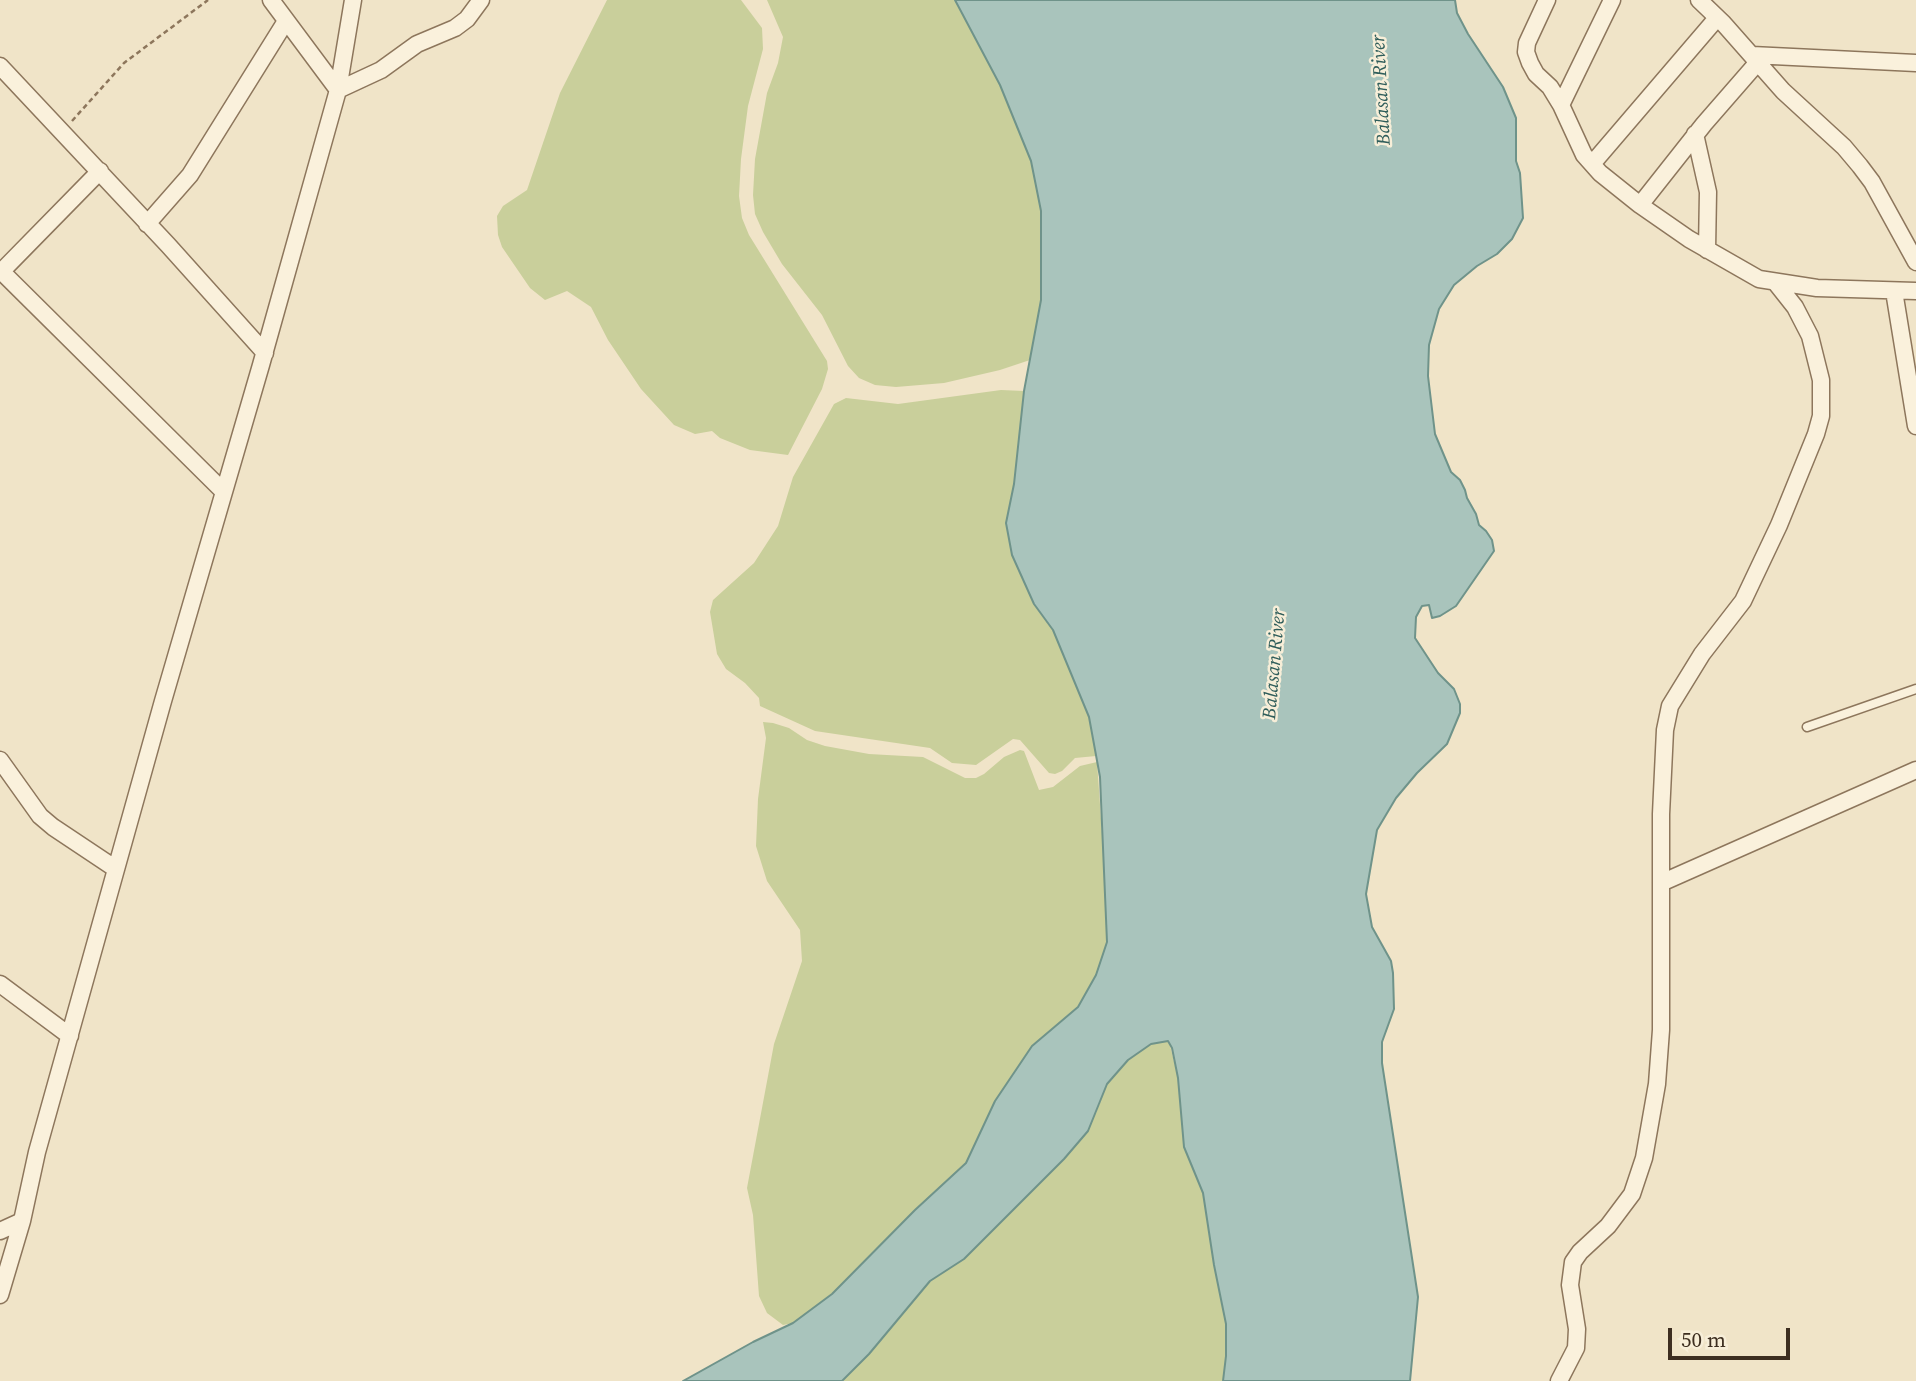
<!DOCTYPE html>
<html>
<head>
<meta charset="utf-8">
<style>
	body { margin:0 }
	#map { position:relative; width:1916px; height:1381px; overflow:hidden; background:#f0e4c8; font-family:"Source Serif 4",serif }
	canvas { display:block }
	.scale { position:absolute; left:1668px; top:1328px; width:122px; height:32px; box-sizing:border-box; border:4px solid #3d2e20; border-top:0; padding-left:9px; font-size:21px; line-height:24px; white-space:nowrap; color:#3d2e20; -webkit-text-stroke:5px #f7eed8; paint-order:stroke }
</style>
</head>
<body>
<div id="map">
<canvas width="1916" height="1381"></canvas>
<div class="scale">50 m</div>
</div>
<script>
const c = document.querySelector('canvas').getContext('2d');
c.lineJoin = 'round';
function fillPath(path, color) { c.fillStyle = color; c.fill(path, 'evenodd'); }
const shape = rows => new Path2D(rows.map(r => 'M' + r).join(''));
function stroke(path, color, width, dash) { c.strokeStyle = color; c.lineWidth = width; c.lineCap = dash ? 'butt' : 'round'; c.setLineDash(dash || []); c.stroke(path); }
function write(font, color, halo, rows, align = 'center') {
  c.font = font + ' "Source Serif 4",serif'; c.lineWidth = 5; c.setLineDash([]); c.textBaseline = 'middle'; c.strokeStyle = halo; c.fillStyle = color; for (const [text, x, y, turn = 0] of rows) {
    c.save(); c.translate(x, y); c.rotate((+turn || 0) * Math.PI / 180); c.textAlign = isNaN(turn) ? turn : align; if (halo) c.strokeText(text, 0, 0); c.fillText(text, 0, 0); c.restore();
  }
}
const green = shape([
	[607,0,741,0,762,28,763,49,748,106,741,159,739,196,742,218,749,235,827,361,828,369,822,389,788,455,750,450,720,438,712,431,695,434,674,425,641,389,608,340,591,307,567,291,545,300,530,288,502,247,498,235,497,216,503,206,527,190,560,93],
	[767,0,955,0,1000,85,1031,161,1041,211,1041,300,1030,360,1000,370,944,383,896,387,875,385,859,378,848,366,822,315,782,264,763,232,755,214,753,195,755,159,767,93,778,63,783,37],
	[1001,390,1024,391,1014,484,1006,523,1012,555,1034,604,1053,630,1067,661,1089,717,1096,756,1075,758,1062,771,1055,774,1049,773,1020,740,1013,739,976,765,952,763,930,748,815,731,760,706,759,698,745,683,726,669,717,654,710,612,713,600,754,563,778,526,793,477,834,404,846,398,898,404],
	[763,722,773,723,789,728,807,740,825,746,869,754,923,757,965,778,976,778,984,774,1004,757,1020,750,1024,751,1039,790,1053,787,1080,766,1097,762,1107,904,1107,941,1096,975,1078,1007,1032,1046,995,1101,966,1163,915,1210,833,1294,793,1323,783,1325,767,1313,759,1296,753,1215,747,1188,774,1044,802,961,800,930,767,881,756,846,758,799,766,738],
	[1169,1041,1178,1078,1184,1147,1203,1193,1214,1265,1226,1324,1226,1356,1223,1381,842,1381,869,1354,930,1281,964,1259,1064,1159,1096,1113,1107,1084,1128,1060,1151,1044]
]);
const water = shape([
	[955,0,1455,0,1457,13,1468,34,1503,87,1516,118,1516,161,1520,173,1523,218,1512,239,1497,254,1477,266,1454,285,1439,309,1429,345,1428,376,1435,434,1451,472,1460,480,1465,490,1467,498,1476,514,1479,525,1486,531,1492,540,1494,551,1456,606,1440,616,1432,618,1429,605,1422,606,1416,617,1415,638,1438,673,1454,689,1460,704,1460,713,1447,744,1417,773,1396,798,1377,830,1366,894,1372,927,1391,961,1393,973,1394,1009,1382,1042,1382,1063,1418,1297,1410,1381,1223,1381,1226,1356,1226,1324,1214,1265,1203,1193,1184,1147,1178,1078,1172,1048,1168,1041,1151,1044,1128,1060,1107,1084,1088,1131,1064,1159,964,1259,930,1281,869,1354,842,1381,683,1381,753,1342,793,1323,832,1294,915,1210,966,1163,995,1101,1032,1046,1078,1007,1096,975,1107,942,1100,777,1089,717,1053,630,1034,604,1012,555,1006,523,1014,484,1024,391,1041,300,1041,211,1031,161,1000,85,955,0]
]);
const path = shape([
	[72,121,124,63,208,0]
]);
const service = shape([
	[1807,727,1916,689]
]);
const minor = shape([
	[271,0,338,90,381,70,417,44,455,28,467,19,481,0],
	[1547,0,1527,43,1526,52,1530,63,1536,74,1550,87,1561,105,1584,155,1600,173,1640,205,1689,239,1759,279,1817,288,1916,291],
	[1699,0,1723,23,1783,91,1844,147,1860,166,1872,182,1916,262],
	[1752,55,1916,63],
	[0,66,168,245,265,353],
	[1561,105,1612,0],
	[1695,134,1708,192,1707,250],
	[1592,164,1717,18],
	[1640,205,1704,124,1758,62],
	[147,224,190,175,286,21],
	[0,270,224,492],
	[0,273,100,171],
	[1894,291,1916,426],
	[0,760,40,816,53,827,116,869],
	[1661,883,1916,770],
	[0,984,70,1036],
	[0,1231,22,1221],
	[0,1295,22,1221,37,1152,163,701,261,365,338,90,353,0],
	[1559,1381,1576,1348,1577,1329,1570,1285,1573,1262,1580,1252,1608,1226,1632,1194,1644,1158,1657,1084,1661,1030,1661,814,1665,730,1670,706,1702,654,1743,601,1779,525,1816,434,1821,416,1821,380,1810,336,1795,307,1776,283]
]);
const waterNames = [
	["Balasan River",1382,90,-93],
	["Balasan River",1275,664,-85]
];
fillPath(green, '#c9cf9b');
fillPath(water, '#a9c4bc');
stroke(water, '#6f938a', 2);
stroke(service, '#8d765c', 11);
stroke(minor, '#8d765c', 19);
stroke(path, '#8d765c', 2.5, [5, 3.5]);
stroke(service, '#faf1dc', 8);
stroke(minor, '#faf1dc', 16);
write('italic 19px', '#2f5d5a', '#f7eed8', waterNames);
</script>
</body>
</html>
